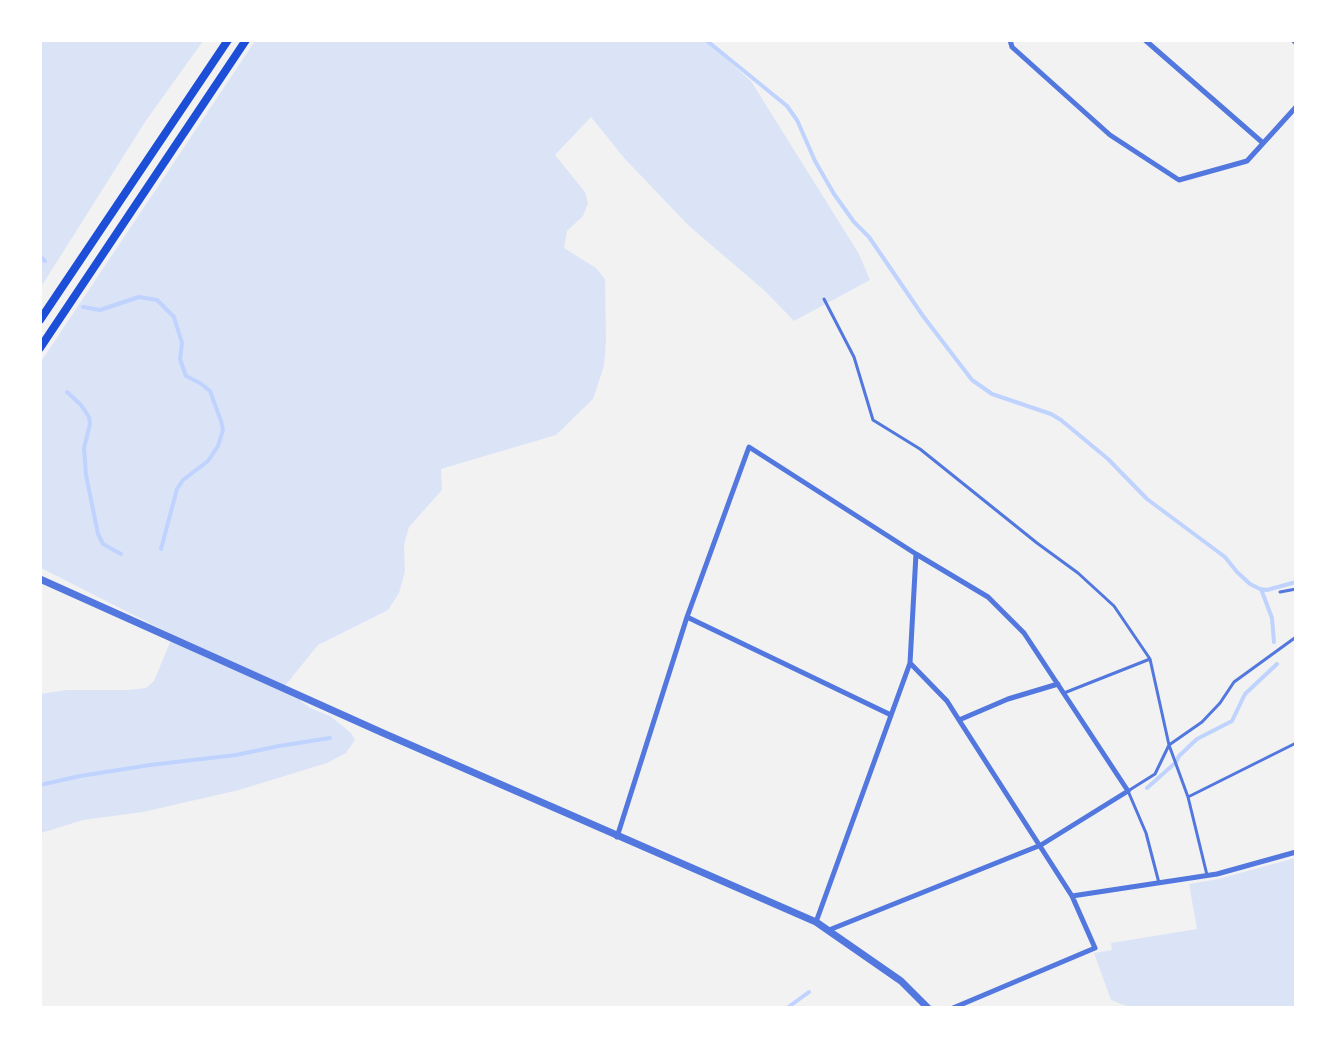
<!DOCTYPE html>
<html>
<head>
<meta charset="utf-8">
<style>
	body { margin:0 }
	#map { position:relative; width:1336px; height:1048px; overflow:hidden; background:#f2f2f2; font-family:"DM Sans",sans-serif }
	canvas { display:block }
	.frame { position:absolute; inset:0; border:42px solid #fff; pointer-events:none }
</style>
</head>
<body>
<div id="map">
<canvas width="1336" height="1048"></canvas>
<div class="frame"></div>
</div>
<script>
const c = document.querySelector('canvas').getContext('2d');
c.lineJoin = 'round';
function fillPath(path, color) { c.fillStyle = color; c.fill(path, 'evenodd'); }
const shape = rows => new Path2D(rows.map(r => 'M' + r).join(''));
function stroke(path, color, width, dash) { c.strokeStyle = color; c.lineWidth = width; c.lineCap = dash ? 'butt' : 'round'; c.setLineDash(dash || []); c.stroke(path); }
const green = shape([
	[41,40,203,41,145,122,41,287],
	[255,41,706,41,751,81,859,254,870,280,794,321,765,291,689,226,625,159,591,117,555,155,585,192,588,203,583,216,567,231,564,248,596,268,605,279,606,340,604,366,593,399,556,435,441,469,442,490,409,527,404,545,405,571,399,593,388,610,318,645,284,687,310,708,330,716,351,733,355,740,346,753,327,763,239,790,143,812,83,820,41,833,41,694,66,690,128,690,146,688,154,681,173,635,41,568,40,363],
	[1295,858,1295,1007,1132,1008,1111,1000,1094,953,1112,950,1111,943,1197,929,1189,884,1218,879]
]);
const stream = shape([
	[706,40,787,106,797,120,815,161,834,194,854,222,869,237,923,316,972,380,992,394,1051,414,1061,420,1108,459,1147,499,1225,557,1237,572,1250,584,1260,589,1267,590,1296,582],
	[40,256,45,261],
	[83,307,100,310,139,297,157,300,174,317,182,343,180,359,186,376,200,383,210,391,221,421,223,430,218,446,208,461,183,480,177,489,161,549],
	[67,392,81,405,89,417,90,424,84,448,86,475,98,534,103,544,121,554],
	[1261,589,1272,618,1274,642],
	[1176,762,1179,756,1197,739,1232,721,1245,694,1277,664],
	[40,785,80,776,150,765,236,755,279,746,330,738],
	[1147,788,1174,764],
	[787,1008,809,992]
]);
const service = shape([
	[824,299,854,357,873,420,920,449,1037,543,1078,573,1114,606,1150,659,1169,745,1188,797,1207,875],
	[1280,592,1296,589],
	[1064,693,1150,659],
	[1188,797,1296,743],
	[1159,883,1146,833,1128,791,1155,774,1169,745,1202,722,1220,703,1234,682,1296,637]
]);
const minor = shape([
	[1010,40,1012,47,1110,135,1179,180,1247,161,1296,107],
	[1145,40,1263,143],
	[1293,40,1296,43],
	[687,617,891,715],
	[910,663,947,701,959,720,1072,896,1095,948,953,1008],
	[959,720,1008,699,1058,684],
	[617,837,687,617,749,447,916,554,988,597,1024,633,1128,791,1041,845,829,930],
	[1072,896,1217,874,1296,852],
	[816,922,910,663,916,554]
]);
const tertiary = shape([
	[40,579,383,733,816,922,901,981,928,1008]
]);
const secondary = shape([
	[40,320,228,40],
	[40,348,246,40]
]);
fillPath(green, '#dbe4f7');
stroke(stream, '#bfd3fe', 4);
stroke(service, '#5277de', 3);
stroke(minor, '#5277de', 5);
stroke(tertiary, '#5277de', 7);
stroke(secondary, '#1d4ed8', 8);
</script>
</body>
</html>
